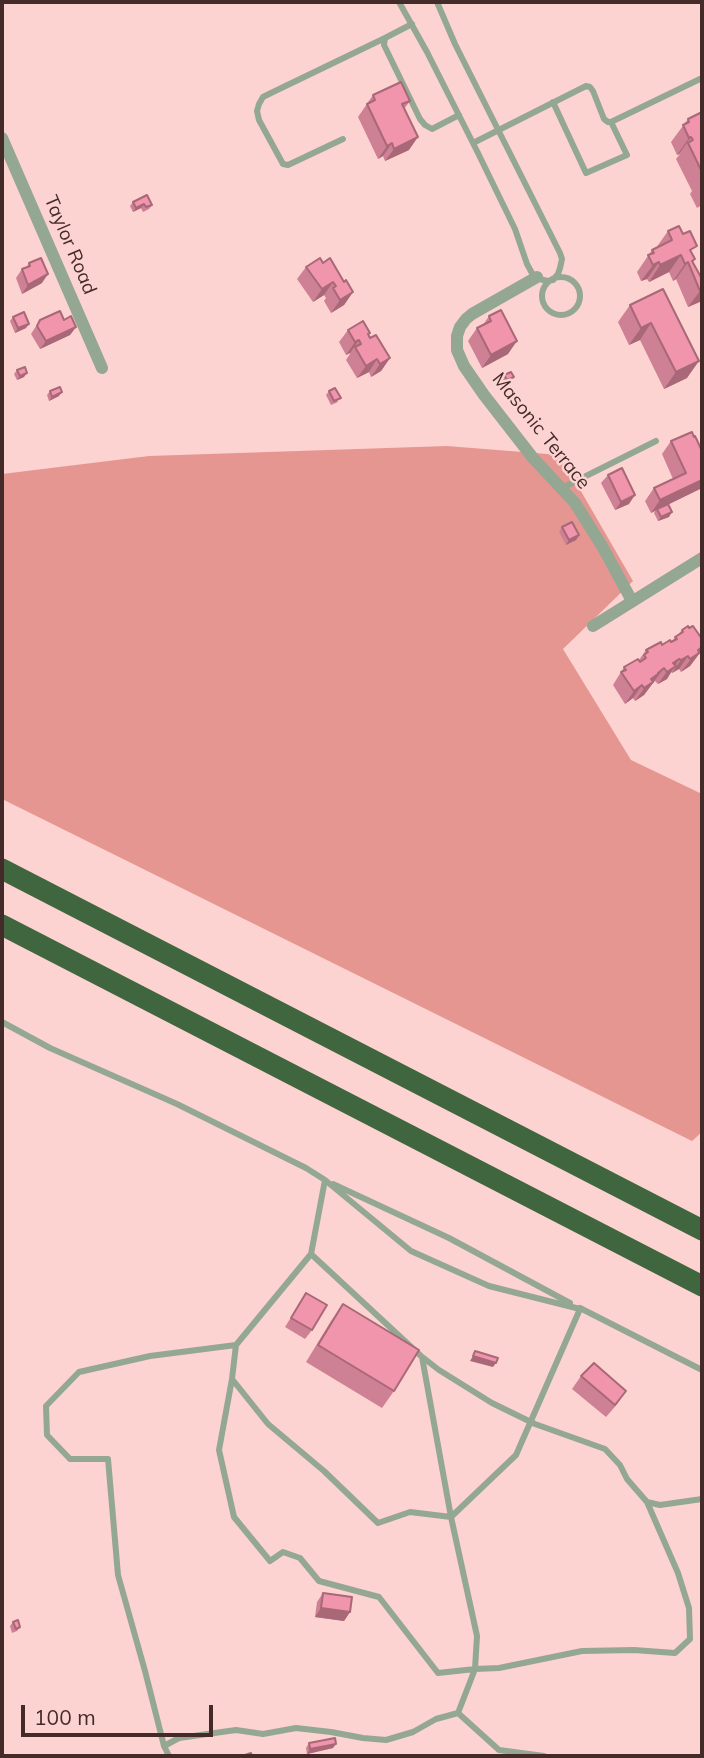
<!DOCTYPE html>
<html>
<head>
<meta charset="utf-8">
<style>
	body { margin:0 }
	#map { position:relative; width:704px; height:1758px; overflow:hidden; background:#fcd3d0; font-family:Mulish,sans-serif }
	canvas { display:block }
	.frame { position:absolute; inset:0; border:4px solid #442a28; pointer-events:none }
	.scale { position:absolute; left:21px; top:1705px; width:192px; height:32px; box-sizing:border-box; border:4px solid #442a28; border-top:0; padding-left:9px; font-size:21px; line-height:24px; white-space:nowrap; color:#442a28; -webkit-text-stroke:5px #fcd3d0; paint-order:stroke }
</style>
</head>
<body>
<div id="map">
<canvas width="704" height="1758"></canvas>
<div class="frame"></div>
<div class="scale">100 m</div>
</div>
<script>
const c = document.querySelector('canvas').getContext('2d');
c.lineJoin = 'round';
function fillPath(path, color) { c.fillStyle = color; c.fill(path, 'evenodd'); }
const shape = rows => new Path2D(rows.map(r => 'M' + r).join(''));
function stroke(path, color, width, dash) { c.strokeStyle = color; c.lineWidth = width; c.lineCap = dash ? 'butt' : 'round'; c.setLineDash(dash || []); c.stroke(path); }
function write(font, color, halo, rows, align = 'center') {
  c.font = font + ' Mulish,sans-serif'; c.lineWidth = 5; c.setLineDash([]); c.textBaseline = 'middle'; c.strokeStyle = halo; c.fillStyle = color; for (const [text, x, y, turn = 0] of rows) {
    c.save(); c.translate(x, y); c.rotate((+turn || 0) * Math.PI / 180); c.textAlign = isNaN(turn) ? turn : align; if (halo) c.strokeText(text, 0, 0); c.fillText(text, 0, 0); c.restore();
  }
}
const green = shape([
	[447,446,560,455,633,581,563,649,631,760,702,794,702,1132,692,1141,2,799,2,474,149,456]
]);
const service = shape([
	[399,2,427,52,477,151,515,229,527,264,533,275,540,279,547,281,553,280,558,274,560,268,562,259,560,253,455,44,437,2],
	[412,24,385,38,384,45,420,119,425,125,432,129,459,115],
	[553,102,586,173,627,155,611,122],
	[343,139,288,165,283,164,259,120,257,111,259,104,263,97,271,93,385,38],
	[473,143,586,86,590,87,593,91,604,119,608,122,611,122,702,78],
	'542 296a19 19 0 1 1 38 0a19 19 0 1 1-38 0Z',
	[562,488,656,441],
	[2,1022,50,1048,177,1104,306,1168,325,1180,311,1254,421,1356,439,1370,492,1403,535,1424,605,1449,620,1465,627,1479,647,1502,660,1505,702,1499],
	[325,1180,411,1251,489,1286,580,1309,516,1455,451,1517],
	[333,1184,449,1238,570,1303],
	[311,1254,236,1345,232,1379,268,1424,324,1471,378,1523,410,1512,451,1517,477,1636,475,1669,499,1668,582,1651,634,1650,675,1653,690,1639,689,1608,678,1573,647,1502],
	[580,1308,702,1370],
	[422,1357,451,1517],
	[232,1379,219,1450,234,1517,270,1561,283,1552,300,1558,319,1581,379,1597,438,1673,475,1669,458,1713],
	[164,1746,179,1738,236,1730,263,1734,296,1728,331,1732,363,1738,386,1740,413,1732,436,1719,458,1713,499,1750,544,1756],
	[169,1756,164,1746,145,1671,118,1575,108,1459,70,1459,47,1435,46,1406,79,1372,150,1356,236,1345]
]);
const minor = shape([
	[2,138,102,368],
	[537,277,472,314,466,319,460,327,457,336,457,350,464,366,484,395,533,458,575,503,602,546,632,601],
	[593,626,702,558]
]);
const motorway = shape([
	[2,869,702,1230],
	[2,925,702,1286]
]);
const wall = shape([
	[373,95,410,101,404,109,409,150,385,161,383,156,378,159,358,117],
	[702,112,702,205,697,208,690,194,692,191,676,159,680,154,677,155,671,142,688,119],
	[133,202,152,205,149,209,143,212,141,208,133,212,130,206],
	[668,231,692,254,695,259,693,262,702,279,702,301,688,307,676,279,673,281,669,272,649,282,647,279,641,281,637,272,652,250,656,248],
	[29,263,42,283,22,294,16,278,22,269,26,268],
	[323,263,344,282,353,292,344,305,331,313,324,301,326,298,324,295,313,302,297,279,306,267],
	[663,289,687,378,664,389,640,340,629,345,618,322,630,305],
	[489,316,508,354,482,368,468,341,477,328,483,325],
	[13,317,26,328,15,333,10,321],
	[40,320,64,320,76,327,70,335,40,349,31,334],
	[348,330,370,333,368,335,370,338,390,358,381,371,371,377,369,372,357,378,346,360,350,354,350,353,346,355,339,342],
	[17,370,24,377,17,380,14,374],
	[504,375,510,381,504,385,501,380],
	[50,391,59,396,49,401,47,395],
	[329,391,338,402,331,405,326,395],
	[671,441,702,451,702,488,669,504,669,517,658,521,654,513,656,510,651,513,645,501,654,488,673,479,662,454],
	[608,475,629,504,615,510,601,483],
	[562,527,579,535,576,540,566,545,559,532],
	[682,630,702,639,702,650,690,666,681,672,679,669,672,673,671,672,667,679,658,684,655,681,653,683,644,695,635,701,633,698,625,704,613,685,624,667,639,660,646,650,671,642],
	[306,1293,312,1330,305,1339,285,1327],
	[343,1304,394,1391,382,1408,306,1362,331,1321],
	[581,1376,626,1391,606,1417,572,1389],
	[323,1593,350,1612,344,1621,315,1617,317,1602],
	[13,1622,20,1627,17,1631,12,1633,10,1626],
	[309,1743,333,1748,307,1754,306,1748]
]);
const shadedWall = shape([
	[418,137,409,150,385,161,394,149],
	[691,137,679,154,677,155,689,138],
	[392,143,383,156,378,159,387,146],
	[144,204,141,208,133,212,136,208],
	[681,255,669,272,649,282,660,265],
	[659,262,647,279,641,281,653,265],
	[688,262,676,279,673,281,685,264],
	[48,274,42,283,22,294,28,285],
	[333,282,324,295,313,302,322,289],
	[702,290,702,301,688,307,700,291],
	[353,292,344,305,331,313,340,300],
	[651,323,640,340,629,345,641,328],
	[29,324,26,328,15,333,18,328],
	[76,327,70,335,40,349,46,341],
	[359,340,350,353,346,355,355,342],
	[517,341,508,354,482,368,491,355],
	[390,358,381,371,371,377,380,364],
	[377,359,369,372,357,378,366,366],
	[699,361,687,378,664,389,676,372],
	[27,373,24,377,17,380,20,376],
	[62,392,59,396,49,401,52,397],
	[702,480,702,488,651,513,660,500],
	[635,495,629,504,615,510,621,502],
	[672,512,669,517,658,521,661,517],
	[579,535,576,540,566,545,569,540],
	[702,647,702,650,690,666,681,672,698,650],
	[688,656,679,669,672,673,681,660],
	[679,659,667,679,658,684,673,663],
	[664,668,644,695,635,701,651,679],
	[642,685,633,698,625,704,634,691],
	[473,1356,496,1363,493,1367,470,1361],
	[626,1391,617,1404,606,1417,615,1405],
	[321,1608,350,1612,344,1621,315,1617],
	[336,1744,333,1748,307,1754,310,1749]
]);
const building = shape([
	[401,82,410,101,402,104,418,137,394,149,392,143,387,146,367,104,375,100,373,95,401,82],
	[702,112,702,172,688,143,693,140,691,137,689,138,683,125,689,122,688,119,702,112],
	[147,195,152,205,146,207,144,204,136,208,133,202,147,195],
	[679,226,683,234,690,231,697,246,690,250,695,259,692,261,702,279,702,290,700,291,688,262,685,264,681,255,660,265,659,262,653,265,648,255,654,253,652,250,672,240,668,231,679,226],
	[41,258,48,274,28,285,22,269,30,266,29,263,41,258],
	[320,258,323,263,330,258,344,282,346,280,353,292,340,300,333,288,336,286,333,282,322,289,306,267,320,258],
	[663,289,699,361,676,372,651,323,641,328,630,305,663,289],
	[501,310,517,341,491,355,477,328,491,321,489,316,501,310],
	[60,311,64,320,71,316,76,327,46,341,37,326,40,320,60,311],
	[24,312,29,324,18,328,13,317,24,312],
	[363,321,370,333,368,334,370,338,376,335,390,358,380,364,377,359,366,366,355,347,361,344,359,340,355,342,348,330,363,321],
	[25,367,27,373,20,376,17,370,25,367],
	[511,372,514,377,507,380,504,375,511,372],
	[60,387,62,392,52,397,50,391,60,387],
	[335,388,341,398,334,401,329,391,335,388],
	[692,432,694,437,695,436,702,451,702,480,660,500,654,488,686,473,671,441,692,432],
	[622,468,635,495,621,502,608,475,622,468],
	[668,504,672,512,661,517,657,509,668,504],
	[572,522,579,535,569,540,562,527,572,522],
	[688,626,689,628,693,626,702,639,702,647,698,650,699,653,690,659,688,656,681,660,679,659,673,663,676,666,667,672,664,668,658,673,658,674,651,679,653,682,644,688,642,685,634,691,621,672,626,670,624,667,638,659,640,662,646,658,644,655,648,652,646,650,661,642,662,645,670,640,671,642,677,639,675,637,683,632,682,630,688,626],
	[306,1293,327,1305,312,1330,291,1318,306,1293],
	[343,1304,419,1350,394,1391,318,1345,343,1304],
	[475,1351,498,1358,496,1363,473,1356,475,1351],
	[594,1363,626,1391,615,1405,581,1376,594,1363],
	[323,1593,352,1597,350,1612,321,1608,323,1593],
	[18,1620,20,1627,16,1629,13,1622,18,1620],
	[335,1738,336,1744,310,1749,309,1743,335,1738],
	[251,1753,252,1756,246,1756,245,1755,251,1753]
]);
const streetNames = [
	["Taylor Road",70,245,67],
	["Masonic Terrace",541,431,51]
];
fillPath(green, '#e69691');
stroke(service, '#94a793', 6);
stroke(minor, '#94a793', 12);
stroke(motorway, '#3f663e', 21);
fillPath(wall, '#ce8094');
fillPath(shadedWall, '#a86878');
fillPath(building, '#f095ac');
stroke(building, '#a86878', 2);
write('19px', '#442a28', '#fcd3d0', streetNames);
</script>
</body>
</html>
